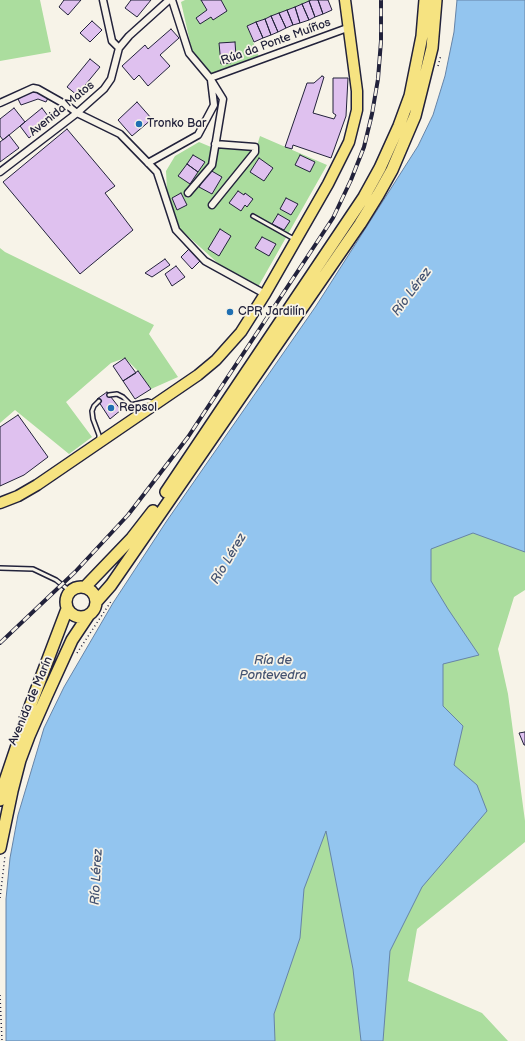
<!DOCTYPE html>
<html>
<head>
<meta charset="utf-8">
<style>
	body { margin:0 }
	canvas { display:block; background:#f7f3e8 }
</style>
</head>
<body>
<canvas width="525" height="1041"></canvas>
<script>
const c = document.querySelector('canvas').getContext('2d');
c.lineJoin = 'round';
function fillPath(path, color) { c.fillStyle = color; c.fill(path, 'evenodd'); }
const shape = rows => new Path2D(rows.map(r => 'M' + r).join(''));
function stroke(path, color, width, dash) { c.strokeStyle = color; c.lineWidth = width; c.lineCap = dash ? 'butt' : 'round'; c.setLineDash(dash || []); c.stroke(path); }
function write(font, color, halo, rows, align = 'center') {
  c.font = font + ' "Balsamiq Sans",sans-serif'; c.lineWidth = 3.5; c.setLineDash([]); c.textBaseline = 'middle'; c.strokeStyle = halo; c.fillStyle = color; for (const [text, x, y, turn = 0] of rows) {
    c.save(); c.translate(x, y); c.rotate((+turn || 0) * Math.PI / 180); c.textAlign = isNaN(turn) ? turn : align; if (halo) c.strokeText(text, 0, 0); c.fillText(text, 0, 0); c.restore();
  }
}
const green = shape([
	[0,0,40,0,51,52,0,61],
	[185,0,312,0,247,26,259,57,211,75,192,51,181,2],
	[260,136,327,165,258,287,221,266,180,229,167,190,166,171,175,156,199,142,211,147,209,163,184,195,187,198,213,166,217,147,252,149,251,152,232,177,210,203,255,152],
	[525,239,525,590,514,597,498,649,508,694,525,821,525,842,417,929,408,981,482,1013,508,1041,155,1041],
	[0,248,5,252,154,325,149,334,178,377,151,389,138,371,125,358,111,363,66,402,92,437,69,454,15,410,0,423]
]);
const water = shape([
	[457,0,525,0,525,552,473,533,431,549,431,581,448,609,479,655,443,664,443,706,463,726,454,765,477,785,487,811,422,887,390,951,383,1041,361,1041,353,969,326,831,304,889,300,938,274,1014,275,1041,6,1041,6,899,10,858,18,815,44,728,64,687,113,603,166,522,316,306,418,146,433,115,445,76,454,32,457,0]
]);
const building = shape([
	[64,0,81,0,68,15,59,7,64,0],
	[131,0,151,0,137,17,125,8,131,0],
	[201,0,221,0,227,11,213,20,211,17,200,24,196,18,207,10,201,0],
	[311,0,318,0,323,14,315,17,309,1,311,0],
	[318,0,328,0,332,10,323,14,318,0],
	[309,1,315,17,309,20,302,4,309,1],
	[302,4,309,20,300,23,295,7,302,4],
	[295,7,300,23,293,25,287,10,295,7],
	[287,10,293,25,286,28,279,13,287,10],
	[279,13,286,28,278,32,271,16,279,13],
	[271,16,278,32,271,35,265,19,271,16],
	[265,19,271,35,263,38,256,22,265,19],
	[92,21,102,30,90,42,80,33,92,21],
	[256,22,263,38,254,42,247,26,256,22],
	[171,29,179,38,160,55,170,66,148,86,139,75,134,80,122,66,145,45,148,49,171,29],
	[235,42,236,56,229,60,231,63,221,64,219,43,235,42],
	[90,59,100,67,77,95,67,87,90,59],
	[322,76,324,77,313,113,334,119,336,115,333,113,333,78,348,78,346,116,331,158,293,145,292,149,285,147,307,83,314,83,322,76],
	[40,91,49,96,46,102,38,99,21,105,18,99,29,93,40,91],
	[137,102,152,119,132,136,118,120,137,102],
	[14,108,25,122,3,140,0,136,0,119,14,108],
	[42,108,51,120,29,138,20,126,42,108],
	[67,129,115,186,105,193,133,230,80,274,3,182,67,129],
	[9,135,19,148,0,162,0,142,9,135],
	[193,155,205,162,198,172,187,164,193,155],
	[300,155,315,162,310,172,295,165,300,155],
	[259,158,273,168,264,181,250,172,259,158],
	[187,164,198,172,190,184,178,176,187,164],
	[210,170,222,177,212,194,199,187,210,170],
	[238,191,244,195,245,193,253,199,247,207,245,205,241,211,229,203,238,191],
	[181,193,187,205,177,210,172,198,181,193],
	[286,198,298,204,291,215,280,209,286,198],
	[278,214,290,221,284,230,272,224,278,214],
	[220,229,231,236,219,256,208,249,220,229],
	[262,237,276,244,269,256,255,248,262,237],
	[189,249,200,261,192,269,181,257,189,249],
	[165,259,170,265,152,277,145,273,165,259],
	[176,266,185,277,172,286,165,274,176,266],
	[125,358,136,373,123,381,113,366,125,358],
	[138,371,151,389,135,399,123,381,138,371],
	[107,392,121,410,110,419,97,399,107,392],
	[18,415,48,457,24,475,0,486,0,427,18,415],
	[525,732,525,745,524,745,519,733,525,732]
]);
const path = shape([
	[438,66,441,55],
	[77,653,112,600],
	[0,898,5,856],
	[0,995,2,1041]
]);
const service = shape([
	[253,216,294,239],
	[109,395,117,394,123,397,131,405,148,401,154,403],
	[99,440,99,435,93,419,92,411,94,406,99,401],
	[0,568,33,569,56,580,70,591]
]);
const minor = shape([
	[103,0,112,41,119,48],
	[172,0,189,53,210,78,350,27],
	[0,103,33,88,38,89,68,106,77,113,120,134,157,172,176,230,205,261,265,294],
	[148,163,198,135,214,105,211,80],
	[0,172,77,113,104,89,111,79,119,48,129,36,169,0],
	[188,193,212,165,223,99,210,78],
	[212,205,255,152,255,147,215,144]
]);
const primary = shape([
	[0,503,18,496,37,485,198,375,216,360,241,332,265,294,328,184,349,142,357,110,357,91,345,0]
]);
const trunk = shape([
	[166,492,364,197,380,168,399,126,410,96,422,36,425,0],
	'66 602a15 15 0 1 1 30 0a15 15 0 1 1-30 0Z',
	[85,587,132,538,153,511],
	[96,602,111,585,360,224,378,195,392,170,415,116,432,48,436,0],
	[0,800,4,784,31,704,67,609],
	[0,848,12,791,20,760,29,736,47,695,72,640,88,616]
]);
const rail = shape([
	[0,643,75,572,128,515,188,437,333,218,351,180,364,147,372,114,378,79,381,41,381,0]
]);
const markers = [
	[139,124,4,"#1f6fb2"],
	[230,312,4,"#1f6fb2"],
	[111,408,4,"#1f6fb2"]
];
const streetNames = [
	["Rúa da Ponte Muíños",276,42,-20],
	["Avenida Matos",62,109,-39],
	["Avenida de Marín",31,701,-67]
];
const poiNames = [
	["Tronko Bar",147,124],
	["CPR Jardilín",238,312],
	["Repsol",119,408]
];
const waterNames = [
	["Río Lérez",412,292,-53],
	["Río Lérez",229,559,-59],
	["Ría de",273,661],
	["Pontevedra",273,676],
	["Río Lérez",97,877,-87]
];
fillPath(green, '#abdd9e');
fillPath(water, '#93c5ef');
stroke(water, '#6684a7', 1);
fillPath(building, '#dfc1ef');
stroke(building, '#22223b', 1);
stroke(service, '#22223b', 6);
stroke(minor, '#22223b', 9);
stroke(primary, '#22223b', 13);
stroke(trunk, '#22223b', 14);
stroke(path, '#22223b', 1.5, [1, 3]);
stroke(service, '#f7f3e8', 3);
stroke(minor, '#f7f3e8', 6);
stroke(primary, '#f6e381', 10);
stroke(trunk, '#f6e381', 11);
stroke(rail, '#22223b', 4);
stroke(rail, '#f7f3e8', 2.5, [8]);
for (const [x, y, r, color] of markers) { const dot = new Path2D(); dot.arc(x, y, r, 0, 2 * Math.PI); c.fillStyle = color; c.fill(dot); stroke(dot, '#f7f3e8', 1.5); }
write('12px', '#22223b', '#f7f3e8', streetNames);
write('12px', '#22223b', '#f7f3e8', poiNames, 'left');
write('italic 13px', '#445371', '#f7f3e8', waterNames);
</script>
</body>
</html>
